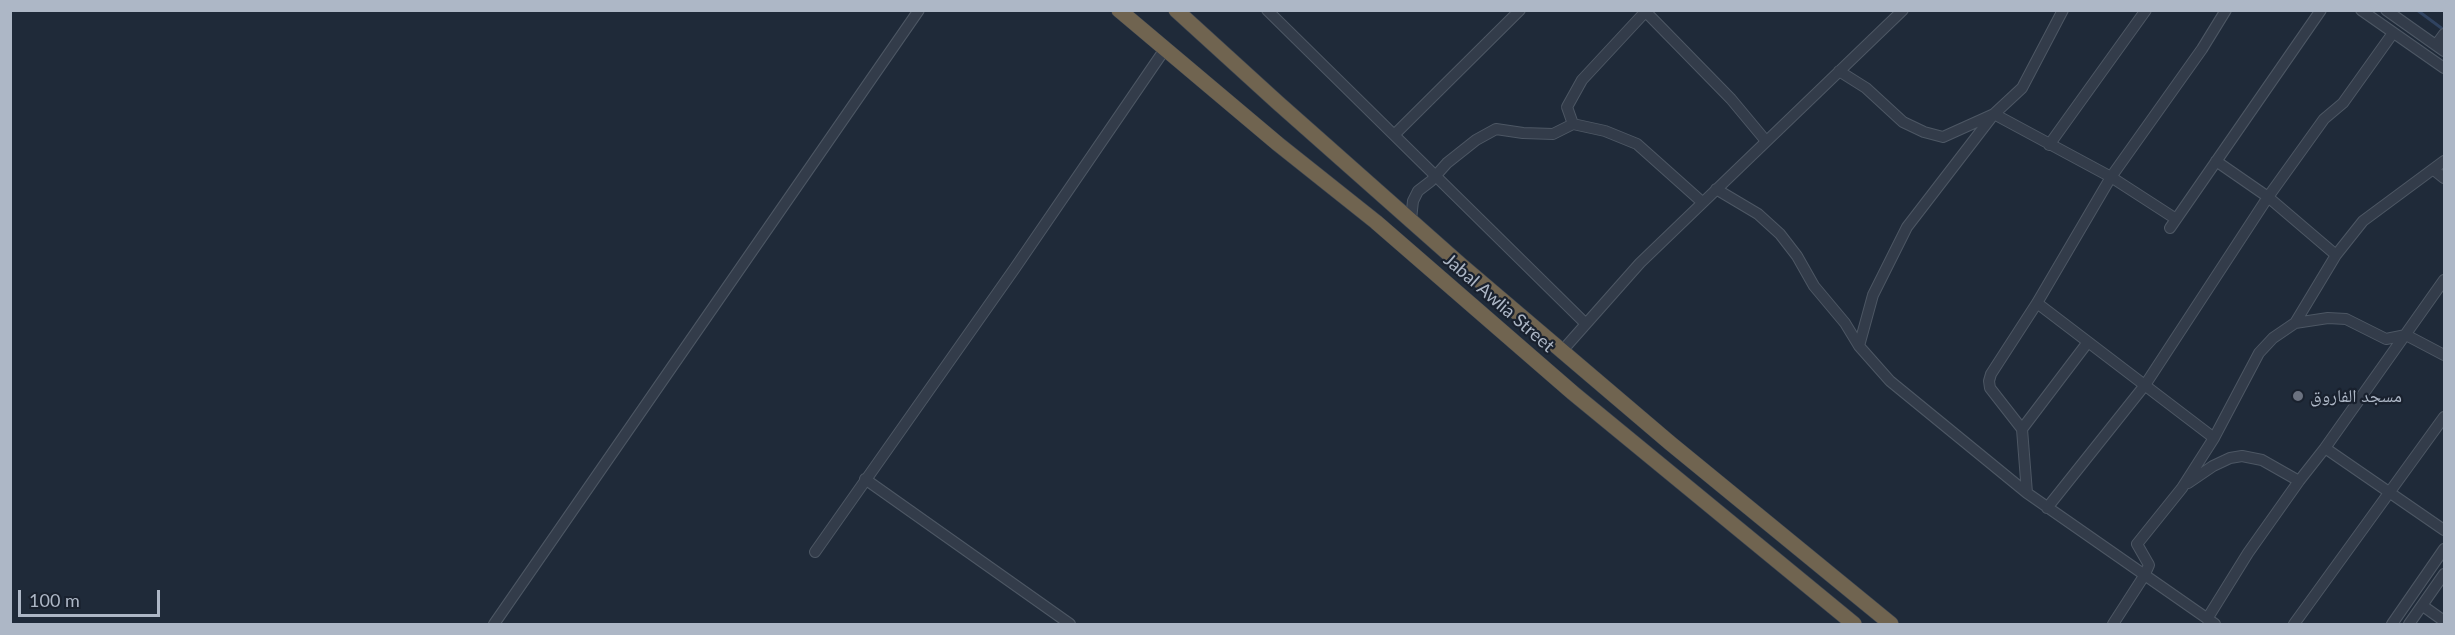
<!DOCTYPE html>
<html>
<head>
<meta charset="utf-8">
<style>
	body { margin:0 }
	#map { position:relative; width:2455px; height:635px; overflow:hidden; background:#1f2a39; font-family:Lato,sans-serif }
	canvas { display:block }
	.frame { position:absolute; inset:0; border:12px solid #adb7c6; pointer-events:none }
	.scale { position:absolute; left:18px; top:590px; width:142px; height:27px; box-sizing:border-box; border:3px solid #adb7c6; border-top:0; padding-left:8px; font-size:18px; line-height:21px; white-space:nowrap; color:#adb7c6; -webkit-text-stroke:4px #19212e; paint-order:stroke }
</style>
</head>
<body>
<div id="map">
<canvas width="2455" height="635"></canvas>
<div class="frame"></div>
<div class="scale">100 m</div>
</div>
<script>
const c = document.querySelector('canvas').getContext('2d');
c.lineJoin = 'round';
const shape = rows => new Path2D(rows.map(r => 'M' + r).join(''));
function stroke(path, color, width, dash) { c.strokeStyle = color; c.lineWidth = width; c.lineCap = dash ? 'butt' : 'round'; c.setLineDash(dash || []); c.stroke(path); }
function write(font, color, halo, rows, align = 'center') {
  c.font = font + ' Lato,"Noto Naskh Arabic",sans-serif'; c.lineWidth = 4.5; c.setLineDash([]); c.textBaseline = 'middle'; c.strokeStyle = halo; c.fillStyle = color; for (const [text, x, y, turn = 0] of rows) {
    c.save(); c.translate(x, y); c.rotate((+turn || 0) * Math.PI / 180); c.textAlign = isNaN(turn) ? turn : align; if (halo) c.strokeText(text, 0, 0); c.fillText(text, 0, 0); c.restore();
  }
}
const stream = shape([
	[2417,10,2444,30]
]);
const minor = shape([
	[1267,10,1585,323],
	[1644,10,1731,99,1766,141],
	[2361,10,2444,68],
	[2386,10,2444,51],
	[2436,45,2444,34],
	[1839,71,1866,88,1903,122,1924,132,1943,137,1994,114,2111,177,2176,219],
	[1573,124,1567,107,1582,80,1647,10],
	[1394,135,1520,10],
	[2049,145,2146,10],
	[2216,161,2268,197,2336,255],
	[2434,170,2444,178],
	[1716,189,1758,214,1780,234,1797,256,1814,286,1845,323,1859,346,1890,381,2027,493,2215,624],
	[1411,219,1413,201,1418,191,1431,181,1447,163,1476,140,1496,129,1523,133,1553,134,1573,124,1605,131,1637,144,1702,202],
	[2170,228,2321,10],
	[2037,303,2214,438],
	[2295,323,2336,255,2363,221,2444,161],
	[1859,346,1873,295,1907,227,1994,114,2022,88,2063,10],
	[1562,351,1640,263,1903,10],
	[2022,429,1990,388,1989,381,1991,374,2037,303,2111,177,2202,49,2226,10],
	[2325,448,2444,530],
	[865,479,1070,624],
	[2188,483,2213,466,2230,458,2242,456,2262,460,2299,481,2325,448,2444,280],
	[2027,493,2022,429,2088,342],
	[2047,508,2145,385,2268,197,2324,119,2343,103,2393,33],
	[815,552,1015,268,1165,49],
	[2423,606,2444,621],
	[2207,619,2248,553,2299,481],
	[494,624,919,10],
	[2113,624,2144,576,2149,565,2137,544,2182,488,2214,438,2259,353,2273,338,2295,323,2328,318,2346,319,2386,339,2406,335,2444,355],
	[2294,624,2444,417],
	[2392,624,2444,549],
	[2409,624,2444,574]
]);
const highway = shape([
	[1119,10,1278,144,1376,222,1573,393,1854,624],
	[1176,10,1277,102,1461,265,1670,443,1891,624]
]);
const markers = [
	[2298,396,6,"#6b7280"]
];
const streetNames = [
	["Jabal Awlia Street",1499,303,41]
];
const poiNames = [
	["مسجد الفاروق",2310,396]
];
stroke(stream, '#304360', 3);
stroke(minor, '#4d5764', 12);
stroke(highway, '#3b4451', 16);
stroke(minor, '#333c4a', 10);
stroke(highway, '#706450', 15);
for (const [x, y, r, color] of markers) { const dot = new Path2D(); dot.arc(x, y, r, 0, 2 * Math.PI); c.fillStyle = color; c.fill(dot); stroke(dot, '#19212e', 2); }
write('18px', '#adb7c6', '#19212e', streetNames);
write('18px', '#adb7c6', '#19212e', poiNames, 'left');
</script>
</body>
</html>
